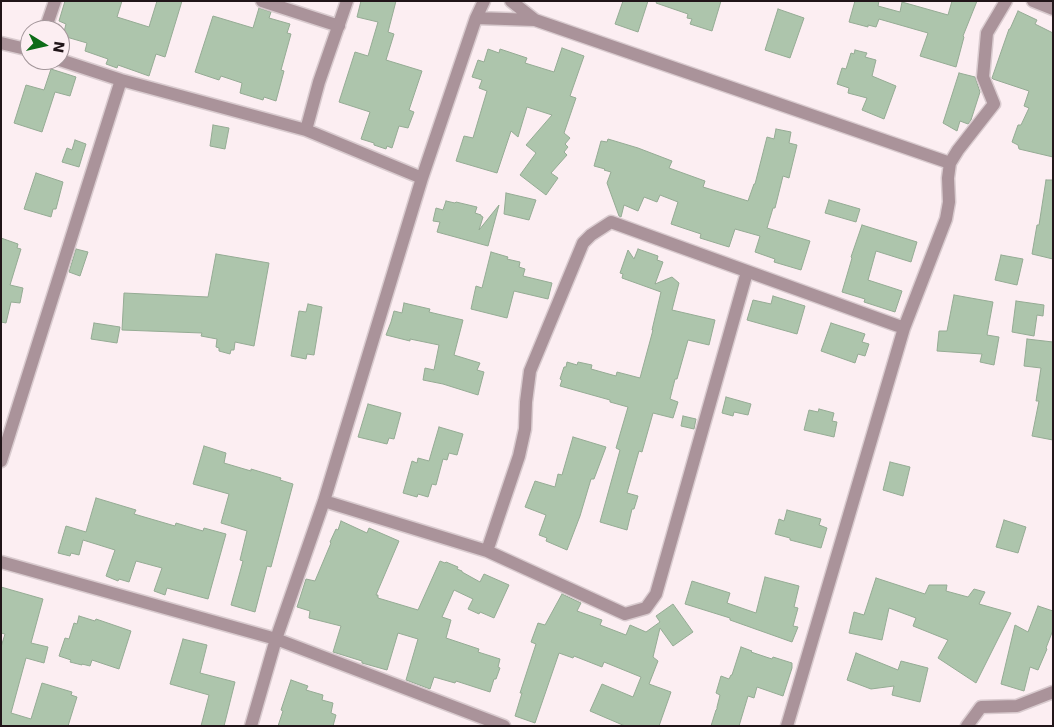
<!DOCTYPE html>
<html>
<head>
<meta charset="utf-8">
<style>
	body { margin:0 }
	#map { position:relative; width:1054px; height:727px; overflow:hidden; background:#fceef2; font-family:"DejaVu Sans",sans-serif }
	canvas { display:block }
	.frame { position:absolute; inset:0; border:2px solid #211519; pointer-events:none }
	.north { position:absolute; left:20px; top:20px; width:50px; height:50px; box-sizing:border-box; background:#fceef2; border:1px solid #a4979b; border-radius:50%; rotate:99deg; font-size:14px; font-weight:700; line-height:20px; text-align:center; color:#211519 }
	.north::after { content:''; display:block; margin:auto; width:18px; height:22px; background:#0d6c18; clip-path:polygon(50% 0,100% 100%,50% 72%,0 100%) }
</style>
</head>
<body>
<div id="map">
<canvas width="1054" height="727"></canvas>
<div class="frame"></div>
<div class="north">N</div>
</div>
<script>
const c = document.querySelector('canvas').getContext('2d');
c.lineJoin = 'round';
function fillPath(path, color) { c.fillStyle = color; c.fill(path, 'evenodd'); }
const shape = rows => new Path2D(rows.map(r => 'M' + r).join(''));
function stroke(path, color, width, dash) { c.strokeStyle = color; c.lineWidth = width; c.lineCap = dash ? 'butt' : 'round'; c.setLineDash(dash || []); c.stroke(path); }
const building = shape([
	[65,1,122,1,117,17,149,27,157,1,182,1,165,57,156,54,149,76,118,65,117,68,106,64,108,59,85,51,87,43,63,36,66,24,59,21,65,1],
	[361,1,396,1,388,32,394,34,386,60,422,71,409,110,414,112,408,128,399,126,392,148,387,146,386,149,374,145,374,143,361,139,370,112,339,102,355,52,368,56,378,22,357,17,361,1],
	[623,1,648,1,638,32,615,24,623,1],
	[657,1,721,1,712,31,690,24,692,19,687,18,688,14,656,3,657,1],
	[855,1,879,1,878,6,900,12,902,2,948,15,952,1,977,1,963,36,964,37,956,67,920,56,928,33,879,19,876,27,868,25,868,27,849,22,855,1],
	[259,8,271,12,269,18,290,24,287,33,291,34,281,70,284,71,276,101,264,97,263,100,240,93,242,83,221,76,219,80,195,72,213,16,253,28,259,8],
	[778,9,804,18,790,58,765,50,778,9],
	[1018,11,1037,20,1035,24,1053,33,1053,157,1019,149,1018,145,1012,142,1018,125,1021,125,1029,108,1024,106,1029,91,993,79,992,78,1009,29,1010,29,1018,11],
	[562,48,584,56,570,96,576,98,564,133,570,138,565,144,568,147,564,152,567,155,551,173,558,178,546,195,520,175,536,153,526,145,552,115,527,107,518,137,511,131,497,173,456,161,464,136,473,138,487,91,479,88,482,80,472,77,478,60,484,62,488,49,499,53,500,49,527,58,525,63,554,72,562,48],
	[855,50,867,53,865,57,876,60,872,76,896,86,884,119,862,110,867,98,848,93,849,88,837,84,842,68,846,69,851,53,854,54,855,50],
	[51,69,76,77,70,96,55,92,42,132,14,123,26,85,44,90,51,69],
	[959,73,975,77,980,92,971,120,968,124,960,121,957,131,943,123,959,73],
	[213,125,229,128,225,149,210,146,213,125],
	[776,129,791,132,789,143,797,145,789,178,783,176,775,208,773,208,767,228,810,241,801,270,774,262,775,259,755,252,760,236,735,229,729,247,700,238,701,234,671,224,678,202,660,195,657,202,644,197,638,211,624,205,621,217,619,216,607,183,611,172,604,170,605,169,594,166,601,141,607,142,608,139,638,148,672,161,669,168,705,181,703,187,748,201,754,184,755,184,767,137,774,139,776,129],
	[75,140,86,144,79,167,62,162,67,148,72,150,75,140],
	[36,173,63,182,56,209,53,209,51,217,24,209,36,173],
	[1046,180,1053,180,1053,259,1032,254,1037,225,1039,225,1046,180],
	[506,193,536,200,529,220,504,214,506,193],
	[829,200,860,209,856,222,825,213,829,200],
	[446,201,455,203,456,202,477,207,475,213,481,215,481,216,483,217,479,230,499,205,488,246,437,232,440,222,433,221,436,208,443,210,446,201],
	[862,225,917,242,911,262,876,251,868,280,902,291,895,312,864,302,865,299,842,292,852,258,851,257,862,225],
	[1,238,18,244,17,248,21,249,10,285,23,288,20,303,11,302,6,323,1,322,1,238],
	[76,249,88,252,80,276,69,272,76,249],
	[638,249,658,256,657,260,663,262,655,284,672,277,679,283,672,310,715,320,709,345,688,340,677,379,675,379,670,399,678,402,673,418,653,413,642,452,639,451,627,493,638,496,634,509,632,509,627,530,600,522,620,450,616,448,628,407,610,402,610,400,560,386,562,380,560,379,564,367,566,367,567,362,577,365,578,362,592,365,591,369,616,376,617,372,640,378,653,330,652,330,661,292,622,278,623,274,620,273,628,250,634,259,638,249],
	[491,252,508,257,507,259,520,262,519,267,525,269,523,276,552,283,548,299,514,291,507,318,471,309,476,286,482,288,491,252],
	[216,254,269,263,254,346,235,342,234,350,231,350,230,354,219,351,219,348,216,347,217,339,201,336,202,333,122,330,124,293,208,297,216,254],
	[1001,255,1023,259,1017,285,995,280,1001,255],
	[954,295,993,302,987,335,999,337,994,365,980,362,982,354,937,351,939,331,947,331,954,295],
	[773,296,805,306,797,334,747,320,753,300,771,304,773,296],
	[1016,301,1044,305,1043,316,1037,315,1034,336,1012,332,1016,301],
	[404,303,430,309,429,312,463,320,454,355,480,363,477,370,484,372,478,395,443,384,423,380,425,368,434,370,439,345,410,339,410,341,386,335,391,322,394,311,402,313,404,303],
	[308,304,322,307,314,355,307,354,306,359,291,356,299,311,306,312,308,304],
	[94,323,120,327,117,343,91,339,94,323],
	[831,323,865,334,862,342,869,344,865,356,858,354,855,363,821,351,831,323],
	[1027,339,1053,342,1053,440,1032,436,1039,401,1036,401,1041,368,1024,366,1027,339],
	[726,397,751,404,748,415,734,412,733,416,722,413,726,397],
	[368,404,401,413,394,439,389,438,387,444,358,437,368,404],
	[819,409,834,413,832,421,837,422,834,437,804,430,809,410,818,412,819,409],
	[683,416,696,419,694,429,681,426,683,416],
	[439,427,463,434,457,455,449,453,447,460,443,459,436,485,432,484,428,497,418,494,417,497,403,493,412,461,417,463,418,458,429,461,439,427],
	[573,437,606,447,594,479,591,479,580,516,567,550,546,541,547,538,539,535,546,515,525,507,535,481,555,487,558,474,562,475,573,437],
	[204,446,226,453,224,463,251,471,251,469,281,478,280,480,293,484,271,567,267,566,255,612,231,605,243,561,240,560,247,531,221,523,229,494,193,484,204,446],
	[890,462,910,467,903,496,883,490,890,462],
	[96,498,136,510,134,514,175,526,176,523,203,531,204,528,226,534,208,599,167,588,165,595,154,591,162,568,136,561,129,582,119,579,118,581,106,576,115,550,83,540,79,555,71,553,70,556,58,553,66,526,86,532,96,498],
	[787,510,821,519,819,525,827,528,821,548,790,540,790,538,775,534,779,519,784,521,787,510],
	[1004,520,1026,527,1018,553,996,547,1004,520],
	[341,521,367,533,369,528,399,541,376,595,378,595,378,598,418,610,440,561,445,563,446,562,458,567,457,569,462,571,462,572,480,582,484,574,509,585,494,618,480,612,479,614,468,609,473,599,454,590,442,617,451,620,446,638,479,649,478,652,500,659,498,667,500,668,496,679,494,679,490,692,456,681,455,683,434,677,430,689,406,680,418,639,398,633,387,670,362,663,362,661,333,652,341,626,309,618,310,611,297,607,306,579,315,581,331,543,330,542,336,529,338,530,341,521],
	[765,577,799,586,794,607,798,608,793,626,798,627,792,642,730,620,730,618,685,604,692,581,730,593,727,603,756,613,765,577],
	[876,578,925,594,929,585,947,585,946,591,968,597,974,589,985,592,979,604,1011,613,976,683,938,658,948,640,913,626,916,618,889,608,882,640,849,633,854,612,864,615,876,578],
	[1,587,43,599,31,643,48,647,44,663,26,658,11,713,31,719,42,683,72,692,71,695,77,697,68,726,1,726,1,647,5,634,1,633,1,587],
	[562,594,581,603,577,611,602,620,600,625,626,635,630,625,646,632,660,622,656,616,673,604,693,632,673,646,660,628,653,657,658,661,649,684,671,692,659,726,625,726,590,711,602,684,633,697,641,677,604,662,602,667,574,656,573,658,559,653,535,723,515,716,522,693,520,693,536,644,531,642,538,623,545,625,562,594],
	[1038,606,1053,611,1053,630,1046,648,1047,649,1038,670,1030,667,1024,691,1001,684,1015,625,1028,632,1038,606],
	[79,616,95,621,96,619,131,631,119,669,92,660,90,666,82,664,82,665,70,662,71,660,59,656,65,638,69,639,74,623,77,624,79,616],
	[183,639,207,645,200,673,235,682,224,726,201,726,209,695,170,684,183,639],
	[741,647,752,651,751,652,772,659,773,657,792,663,792,668,783,696,757,687,754,698,748,696,739,726,711,726,716,710,717,709,717,707,720,695,716,693,721,676,729,679,731,675,732,675,741,647],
	[856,653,898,670,901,661,928,668,920,702,892,695,894,686,871,689,847,680,856,653],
	[291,680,308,686,306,690,323,695,322,700,333,703,331,713,336,715,333,726,278,726,283,711,281,710,291,680]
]);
const minor = shape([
	[262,1,339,26],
	[511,1,535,20],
	[1033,1,1053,9],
	[476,18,535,20,950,163],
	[45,30,55,1],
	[1,43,30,50],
	[60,60,121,80,306,130,422,178],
	[306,130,319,82,347,1],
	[1,461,121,80],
	[324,501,487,551,625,614,646,608,656,594,747,272],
	[487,551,519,456,525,429,526,402,530,371,583,243,591,235,611,222,904,328],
	[1,562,276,639,504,726],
	[251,726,276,639,324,501,422,178,476,18,484,1],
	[787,726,904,328,946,219,949,202,948,178,950,163,958,150,994,104,983,77,987,33,1006,1],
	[967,726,981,707,1017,706,1053,692]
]);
fillPath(building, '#adc5ac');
stroke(building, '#95ab94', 1);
stroke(minor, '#d9cbcf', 15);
stroke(minor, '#aa939a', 12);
</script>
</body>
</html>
